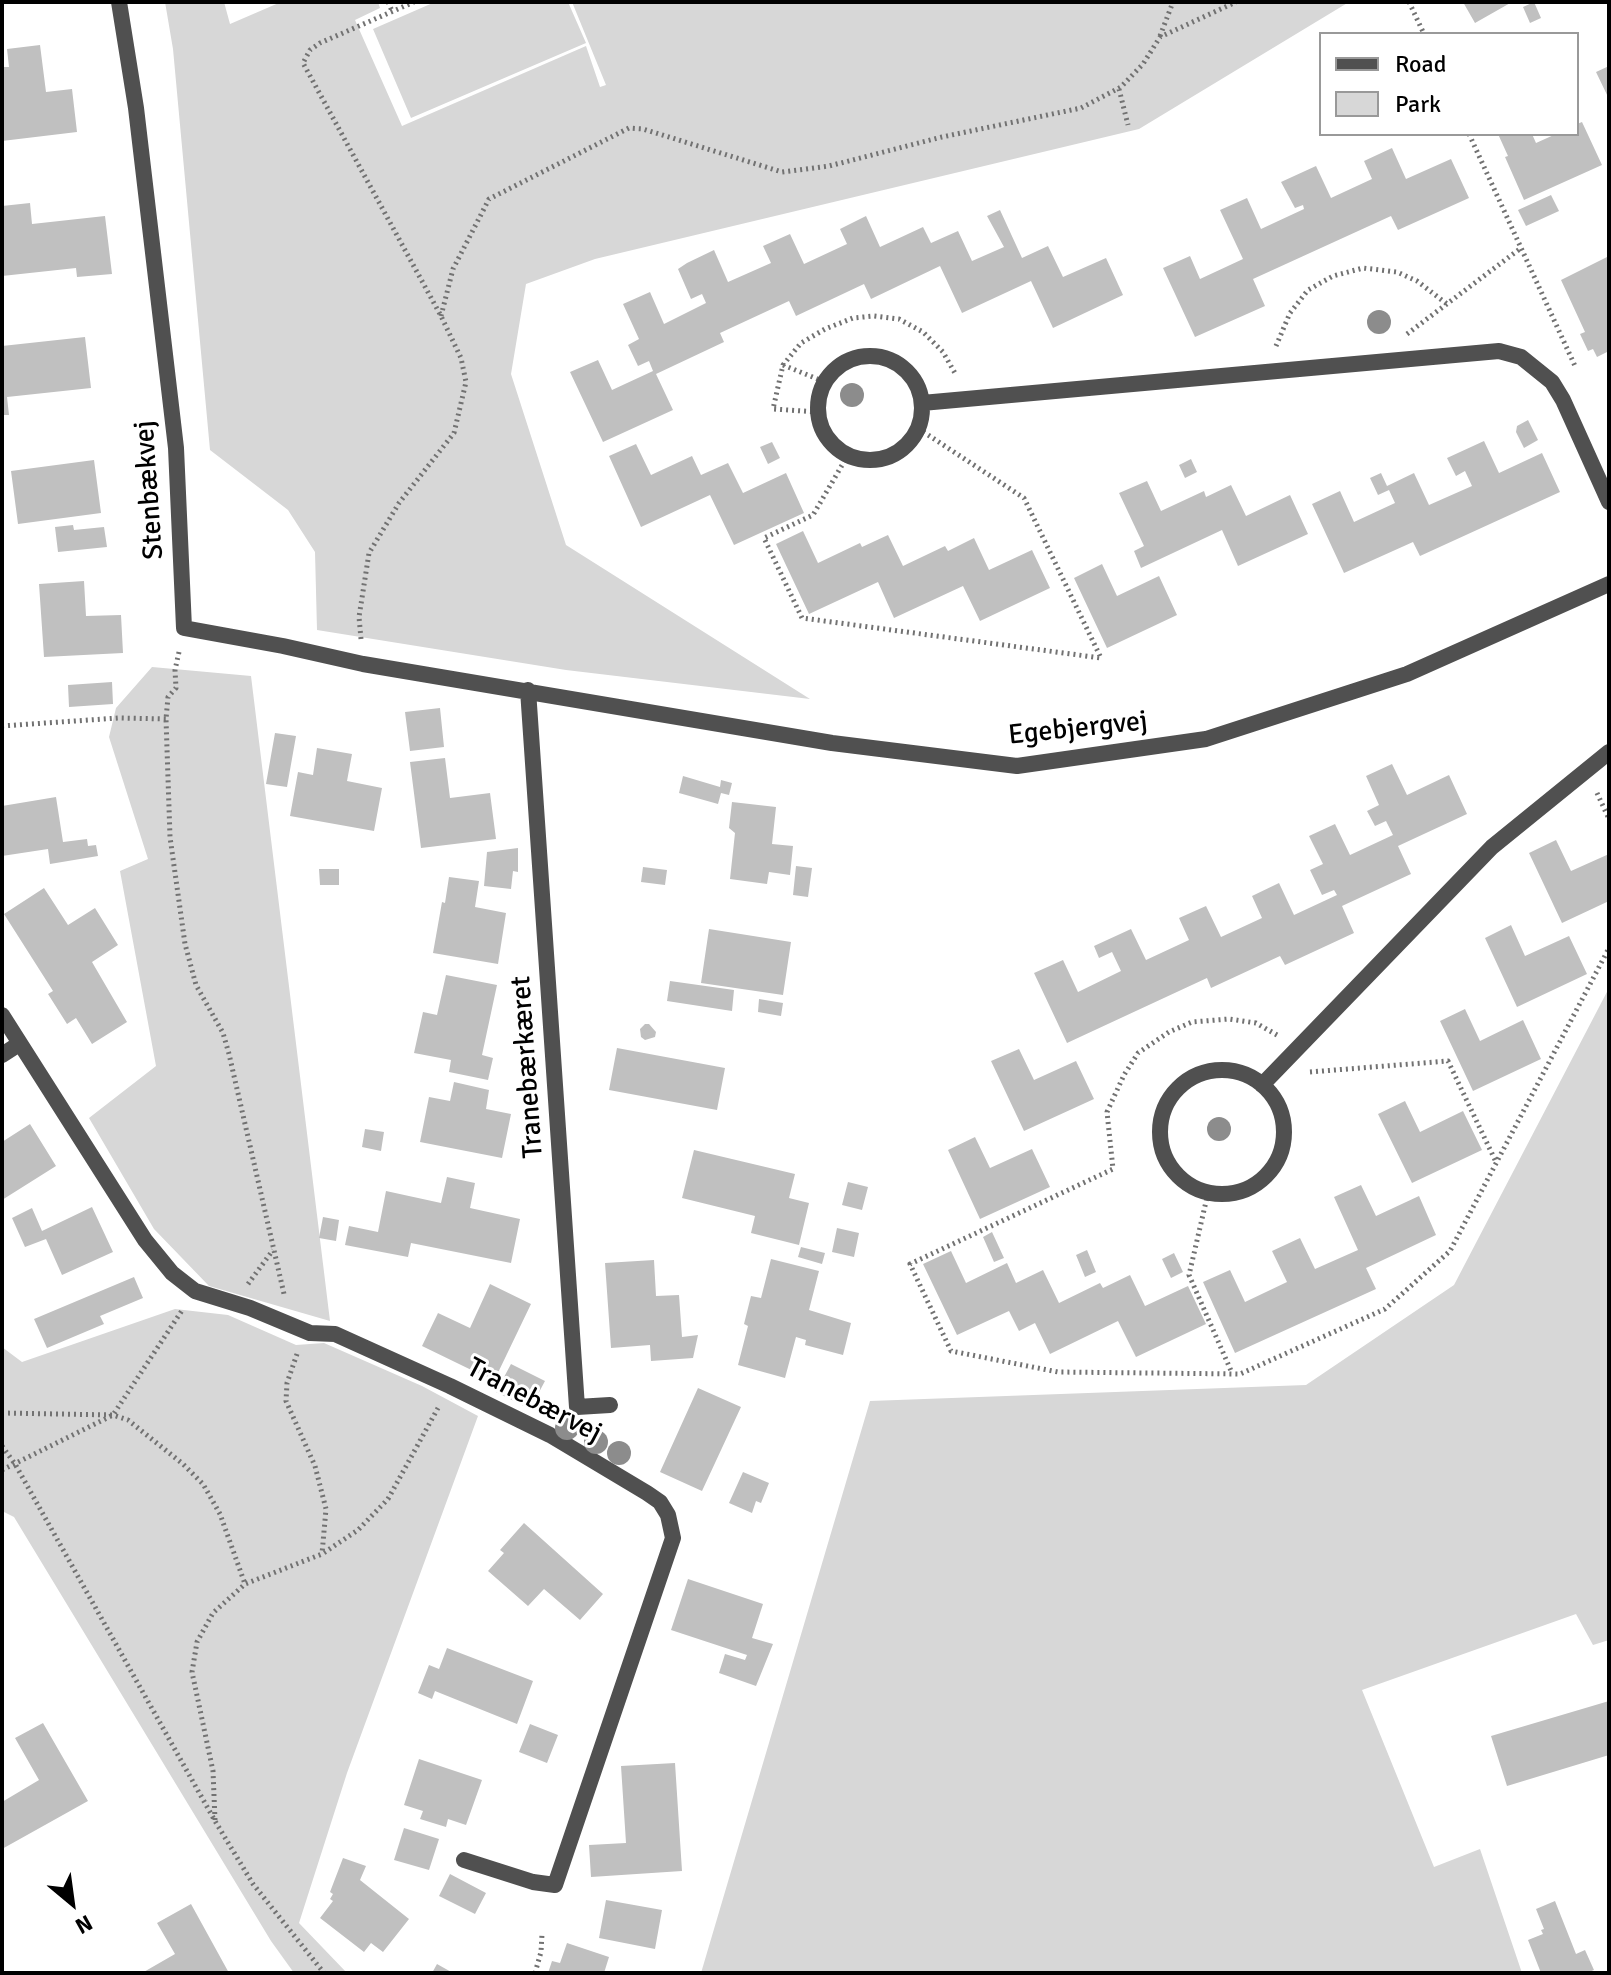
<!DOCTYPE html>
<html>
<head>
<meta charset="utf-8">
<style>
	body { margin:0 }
	#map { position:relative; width:1611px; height:1975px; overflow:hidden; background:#fff; font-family:Signika,sans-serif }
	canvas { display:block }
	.frame { position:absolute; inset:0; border:4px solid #000; pointer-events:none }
	.legend { position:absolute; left:1319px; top:32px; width:260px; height:104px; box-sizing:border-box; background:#fff; border:2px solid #999; margin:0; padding:10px 14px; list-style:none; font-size:24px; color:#000 }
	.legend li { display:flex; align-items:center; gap:16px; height:40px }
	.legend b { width:40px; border:2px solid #999 }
	.north { position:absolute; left:32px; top:1863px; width:80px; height:80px; -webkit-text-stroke:6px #fff; paint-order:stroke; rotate:151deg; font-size:22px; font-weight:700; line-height:32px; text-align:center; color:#000 }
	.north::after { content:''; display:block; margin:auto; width:28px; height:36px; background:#000; clip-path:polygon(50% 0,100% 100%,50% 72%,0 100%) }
</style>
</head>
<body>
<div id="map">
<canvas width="1611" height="1975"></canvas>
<div class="frame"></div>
<ul class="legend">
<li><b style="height:10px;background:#505050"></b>Road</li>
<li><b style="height:22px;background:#d7d7d7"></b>Park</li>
</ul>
<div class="north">N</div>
</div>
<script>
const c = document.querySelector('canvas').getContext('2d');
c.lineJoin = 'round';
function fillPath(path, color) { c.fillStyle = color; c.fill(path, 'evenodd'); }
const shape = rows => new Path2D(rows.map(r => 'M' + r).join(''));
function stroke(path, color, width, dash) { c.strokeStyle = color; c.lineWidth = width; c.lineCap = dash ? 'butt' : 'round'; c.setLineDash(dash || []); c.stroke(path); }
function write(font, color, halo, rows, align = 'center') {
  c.font = font + ' Signika,sans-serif'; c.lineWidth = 6; c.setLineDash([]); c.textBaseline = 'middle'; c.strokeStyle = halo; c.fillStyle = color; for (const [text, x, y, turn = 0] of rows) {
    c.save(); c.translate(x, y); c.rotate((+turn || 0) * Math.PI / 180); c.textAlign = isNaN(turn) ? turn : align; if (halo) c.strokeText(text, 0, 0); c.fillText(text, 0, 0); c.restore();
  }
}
const green = shape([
	[165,2,224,2,230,24,281,2,378,2,380,8,355,20,402,126,586,46,600,87,606,85,572,2,1349,2,1139,129,595,259,526,284,511,374,566,545,810,699,566,670,317,630,315,552,288,510,210,450,173,49],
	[435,2,568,2,586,43,411,118,373,29],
	[152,667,251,676,330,1321,209,1286,154,1229,89,1118,156,1066,120,871,148,859,109,737,116,708],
	[1609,988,1609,1640,1593,1645,1576,1614,1362,1690,1434,1867,1480,1849,1522,1973,701,1973,870,1401,1306,1385,1454,1285],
	[175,1309,228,1315,296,1345,324,1343,422,1386,478,1416,347,1773,299,1923,347,1973,294,1973,271,1941,14,1517,2,1511,2,1347,22,1362]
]);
const building = shape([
	[1463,2,1512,2,1475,23],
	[1534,2,1541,18,1530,23,1523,7],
	[40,45,46,92,72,89,77,132,2,141,2,67,9,67,7,49],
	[1609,66,1609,99,1596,72],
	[1582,122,1602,165,1524,200,1505,157,1508,156,1498,134,1532,134,1536,143,1556,134,1577,134,1577,124],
	[1392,148,1406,179,1451,159,1469,198,1398,230,1391,216,1253,279,1265,306,1195,337,1163,268,1190,256,1200,279,1243,259,1220,210,1247,198,1261,229,1304,209,1303,205,1295,208,1281,182,1316,166,1331,198,1372,179,1364,161],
	[1551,195,1559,211,1526,226,1518,210],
	[30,203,32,224,105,216,112,274,77,277,76,268,2,276,2,206],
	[1000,210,1022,258,1048,246,1063,277,1106,258,1123,295,1053,328,1031,281,962,313,940,266,871,299,864,284,796,316,789,301,720,333,724,342,656,374,673,410,603,442,570,372,598,360,612,390,653,371,649,361,638,366,628,345,639,339,623,304,650,292,664,324,706,303,702,294,691,299,678,269,687,263,714,250,728,282,771,263,763,246,790,234,804,264,847,244,840,229,866,216,880,247,923,227,931,243,958,231,972,261,1004,247,987,216],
	[1609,256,1609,351,1597,357,1593,349,1588,351,1580,334,1585,332,1561,280],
	[85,337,91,388,7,397,9,415,2,415,2,346],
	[1528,420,1538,440,1524,448,1516,432,1517,426],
	[1484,441,1499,473,1542,453,1560,492,1420,556,1413,542,1344,573,1312,504,1340,491,1354,522,1395,503,1389,490,1378,495,1370,478,1381,473,1387,486,1414,473,1429,505,1472,486,1465,471,1456,476,1447,458],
	[772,442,780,458,768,464,760,447],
	[636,444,651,475,692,456,701,475,728,463,743,493,786,473,804,513,734,545,710,495,641,527,609,456],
	[1191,459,1197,472,1185,478,1179,465],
	[94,460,101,513,18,524,11,471],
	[1147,481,1161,511,1204,491,1206,497,1231,485,1246,516,1290,495,1308,534,1238,566,1222,530,1141,568,1134,551,1144,546,1119,493],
	[73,525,74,530,104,527,107,547,58,552,55,527],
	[803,531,818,563,860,543,862,547,888,535,903,566,945,546,948,551,974,538,989,570,1032,550,1050,588,980,621,963,586,894,618,878,582,809,614,776,544],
	[1102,564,1117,596,1159,576,1177,615,1107,648,1074,578],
	[84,581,86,616,121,615,123,653,44,657,39,584],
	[112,682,113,704,69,707,68,685],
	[440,708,444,747,410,751,405,712],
	[275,733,296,736,287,787,266,784],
	[317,748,352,754,347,781,382,788,374,831,290,816,298,772,313,775],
	[445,758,450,798,490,793,496,839,421,848,410,762],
	[1392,764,1407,795,1449,775,1467,814,1398,846,1411,874,1342,906,1354,933,1285,965,1280,956,1211,988,1207,978,1067,1043,1034,973,1063,960,1078,992,1121,971,1112,952,1099,958,1094,946,1131,929,1146,960,1189,940,1179,918,1206,906,1221,937,1262,918,1252,896,1279,883,1294,915,1337,895,1334,890,1322,895,1310,870,1323,864,1309,836,1335,824,1350,855,1393,835,1386,821,1375,826,1367,811,1379,805,1366,776],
	[683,776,720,787,721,780,732,783,729,795,721,793,718,804,679,793],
	[56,797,63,842,87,839,88,846,96,845,98,856,50,864,48,849,2,856,2,806],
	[732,802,776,807,772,844,793,846,790,875,769,872,767,884,730,879,735,833,729,828],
	[1556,840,1571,871,1609,854,1609,901,1562,923,1529,853],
	[518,848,518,872,513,871,511,889,484,886,487,852],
	[796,866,812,868,808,897,793,895],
	[643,867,667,870,665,885,641,882],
	[319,869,339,869,339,885,320,885],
	[449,877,479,881,475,907,506,913,498,964,433,953,442,902,445,903],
	[44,888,68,925,95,908,118,945,92,962,127,1022,92,1044,76,1018,67,1024,48,994,53,991,4,914],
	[1511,925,1525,956,1569,936,1587,974,1517,1007,1485,938],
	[709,929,791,942,783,995,701,983],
	[446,975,497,985,482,1055,493,1058,488,1080,449,1072,451,1060,414,1053,423,1012,437,1015],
	[670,981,734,990,732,1011,667,1001],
	[759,999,783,1003,781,1016,758,1012],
	[1465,1009,1480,1041,1523,1020,1541,1059,1473,1091,1440,1021],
	[645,1024,649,1024,656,1032,655,1037,645,1040,641,1037,640,1029],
	[617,1048,725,1068,717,1110,609,1090],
	[1019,1049,1034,1080,1076,1061,1094,1099,1024,1131,991,1061],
	[454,1082,489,1090,486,1109,511,1114,502,1158,420,1142,429,1097,450,1101],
	[1405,1101,1420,1132,1463,1111,1482,1150,1412,1183,1378,1114],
	[30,1124,56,1166,2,1200,2,1142],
	[365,1129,384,1132,381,1151,362,1147],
	[975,1137,990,1168,1032,1149,1050,1187,980,1219,948,1150],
	[694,1150,795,1174,789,1198,809,1203,799,1245,751,1233,755,1216,682,1198],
	[447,1177,475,1183,470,1208,520,1219,511,1263,411,1243,408,1257,345,1245,349,1226,378,1232,386,1191,441,1203],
	[848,1182,868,1187,862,1210,842,1205],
	[1361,1185,1376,1216,1419,1196,1436,1235,1366,1268,1376,1289,1235,1353,1203,1282,1230,1270,1245,1302,1287,1282,1272,1251,1300,1238,1315,1269,1358,1250,1334,1197],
	[92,1207,113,1252,62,1275,46,1239,25,1247,12,1218,32,1208,42,1231],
	[323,1217,339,1220,336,1241,319,1238],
	[837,1228,859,1233,854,1257,832,1252],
	[992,1232,1004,1258,994,1262,983,1237],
	[801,1247,825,1253,822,1264,798,1257],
	[1087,1250,1096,1272,1085,1277,1076,1255],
	[951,1251,966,1283,1007,1263,1016,1283,1043,1270,1059,1303,1100,1283,1103,1288,1130,1275,1145,1306,1188,1286,1206,1324,1136,1357,1118,1321,1050,1354,1035,1323,1019,1331,1009,1311,957,1335,923,1264],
	[1174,1253,1183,1272,1171,1278,1162,1259],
	[771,1259,819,1271,809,1310,851,1323,843,1355,805,1345,806,1340,796,1337,785,1378,738,1365,748,1326,744,1324,751,1296,761,1298],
	[654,1260,656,1296,679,1295,682,1337,698,1335,693,1358,651,1361,650,1345,611,1348,605,1263],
	[134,1277,143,1298,100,1316,104,1324,47,1348,34,1319],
	[490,1284,531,1304,494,1381,422,1346,438,1313,470,1328],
	[511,1364,545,1381,530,1409,496,1392],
	[698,1388,741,1407,702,1491,660,1472],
	[743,1472,769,1483,761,1503,756,1501,752,1513,729,1503],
	[524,1523,603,1594,580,1620,544,1589,528,1606,488,1571,504,1553,500,1550],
	[688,1579,763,1604,752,1638,773,1644,756,1686,719,1673,725,1654,745,1660,747,1655,671,1630],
	[447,1648,533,1681,517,1724,435,1691,432,1699,418,1693,429,1665,439,1669],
	[1609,1701,1609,1755,1507,1786,1491,1736],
	[43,1723,88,1801,2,1849,2,1802,39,1780,15,1738],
	[530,1724,558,1735,547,1763,519,1752],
	[419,1759,482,1780,466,1825,448,1819,446,1827,420,1819,423,1811,404,1805],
	[675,1763,682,1871,591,1877,589,1845,626,1843,621,1766],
	[404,1828,439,1839,429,1870,394,1860],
	[343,1858,366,1866,360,1880,409,1919,383,1952,371,1943,364,1952,320,1918,333,1901,330,1899,333,1894,330,1892],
	[450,1874,486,1893,475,1914,439,1896],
	[606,1900,662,1910,655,1949,599,1938],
	[1555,1901,1576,1954,1585,1950,1594,1970,1587,1973,1541,1973,1528,1940,1543,1934,1541,1930,1544,1929,1536,1909],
	[191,1904,229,1973,142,1973,175,1954,157,1923],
	[567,1943,609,1957,604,1973,548,1973,552,1961,560,1963],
	[437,1964,453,1973,432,1973]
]);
const path = shape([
	[388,2,392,11],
	[1409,2,1424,34],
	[1160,36,1173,2],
	[1119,89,1128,125],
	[1469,134,1575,366],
	[441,316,453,269,489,199,629,128,643,129,782,172,829,166,942,137,1081,108,1121,87,1143,64,1160,37,1236,2],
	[1407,334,1521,248],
	[1276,346,1290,313,1308,290,1333,276,1363,268,1397,272,1417,281,1447,304],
	[783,365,825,382],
	[818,412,773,409,783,365,801,343,825,329,853,318,874,316,899,319,923,332,943,352,956,375],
	[848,455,813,515,764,538,802,618,1101,658,1024,498,919,429],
	[361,639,359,617,369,553,399,503,454,433,466,382,461,358,441,316,303,63,310,50,320,43,414,2],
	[179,652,175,670,176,688,168,697,166,719,170,837,185,944,196,985,223,1033,229,1054,284,1294],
	[2,726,118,718,166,719],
	[1597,793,1609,819],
	[1277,1035,1256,1023,1229,1019,1192,1022,1169,1032,1138,1053,1124,1075,1107,1112,1113,1169,910,1264,951,1351,1058,1372,1240,1374,1385,1309,1450,1251,1609,948],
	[1310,1072,1448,1061,1496,1162],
	[1208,1193,1189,1275,1232,1373],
	[248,1284,273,1250],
	[297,1354,287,1383,286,1401,315,1466,326,1509,322,1554],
	[2,1413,113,1415,128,1420,183,1464,203,1484,220,1514,245,1584],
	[2,1446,15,1464,215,1821,253,1884,324,1973],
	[2,1470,113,1415,183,1309],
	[215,1820,213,1771,192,1672,197,1642,213,1613,245,1584,322,1554,358,1530,388,1499,438,1408],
	[535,1973,541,1952,542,1934]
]);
const minor = shape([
	[119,2,136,108,176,448,184,628,283,646,363,664,832,743,1017,766,1206,739,1407,674,1609,584],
	'818 408a52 52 0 1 1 104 0a52 52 0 1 1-104 0Z',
	[922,403,1499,351,1521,357,1552,382,1563,400,1609,502],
	[528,690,577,1407,610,1405],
	[2,1015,145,1240,172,1273,195,1291,250,1308,310,1333,335,1334,450,1386,550,1435,647,1493,660,1502,668,1515,673,1538,555,1885,533,1882,464,1860],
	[2,1055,19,1044],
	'1160 1132a62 62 0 1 1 124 0a62 62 0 1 1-124 0Z',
	[1262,1085,1492,847,1609,752]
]);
const trees = [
	[1379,322],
	[852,395],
	[1219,1129],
	[567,1428],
	[596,1442],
	[619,1453]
];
const streetNames = [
	["Stenbækvej",150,490,-94],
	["Egebjergvej",1078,729,-6],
	["Tranebærkæret",528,1067,-94],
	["Tranebærvej",534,1401,28]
];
fillPath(green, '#d7d7d7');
fillPath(building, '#c0c0c0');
stroke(path, '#727272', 5, [2, 4]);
stroke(minor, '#505050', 16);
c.fillStyle = '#8c8c8c';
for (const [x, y] of trees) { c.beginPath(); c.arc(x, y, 12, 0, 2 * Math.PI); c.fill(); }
write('28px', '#000', '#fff', streetNames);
</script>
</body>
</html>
